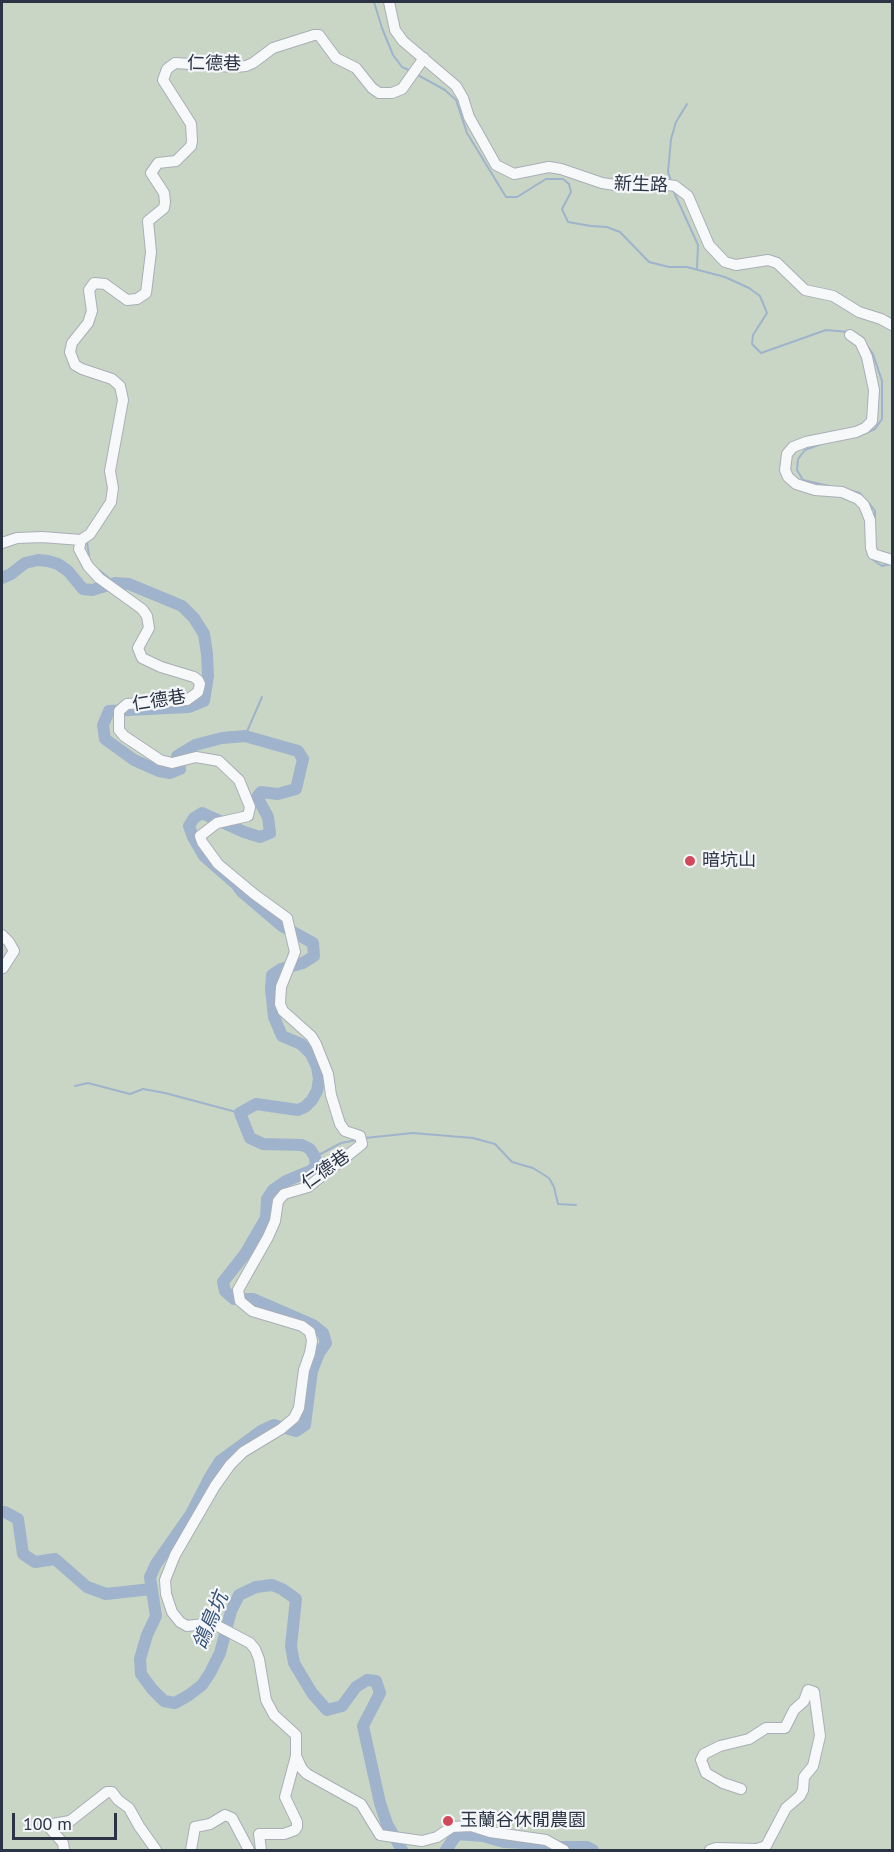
<!DOCTYPE html>
<html>
<head>
<meta charset="utf-8">
<style>
	body { margin:0 }
	#map { position:relative; width:894px; height:1852px; overflow:hidden; background:#e4e7ec; font-family:"PT Sans",sans-serif }
	canvas { display:block }
	.frame { position:absolute; inset:0; border:3px solid #2b3445; pointer-events:none }
	.scale { position:absolute; left:12px; top:1813px; width:105px; height:27px; box-sizing:border-box; border:3px solid #2b3445; border-top:0; padding-left:8px; font-size:18px; line-height:21px; white-space:nowrap; color:#2b3445; -webkit-text-stroke:4px #f4f6f9; paint-order:stroke }
</style>
</head>
<body>
<div id="map">
<canvas width="894" height="1852"></canvas>
<div class="frame"></div>
<div class="scale">100 m</div>
</div>
<script>
const c = document.querySelector('canvas').getContext('2d');
c.lineJoin = 'round';
function fillPath(path, color) { c.fillStyle = color; c.fill(path, 'evenodd'); }
const shape = rows => new Path2D(rows.map(r => 'M' + r).join(''));
function stroke(path, color, width, dash) { c.strokeStyle = color; c.lineWidth = width; c.lineCap = dash ? 'butt' : 'round'; c.setLineDash(dash || []); c.stroke(path); }
function write(font, color, halo, rows, align = 'center') {
  c.font = font + ' "PT Sans","Noto Sans TC",sans-serif'; c.lineWidth = 4.5; c.setLineDash([]); c.textBaseline = 'middle'; c.strokeStyle = halo; c.fillStyle = color; for (const [text, x, y, turn = 0] of rows) {
    c.save(); c.translate(x, y); c.rotate((+turn || 0) * Math.PI / 180); c.textAlign = isNaN(turn) ? turn : align; if (halo) c.strokeText(text, 0, 0); c.fillText(text, 0, 0); c.restore();
  }
}
const green = shape([
	[2,2,892,2,892,1850,2,1850]
]);
const stream = shape([
	[374,2,382,28,393,55,402,67,411,71],
	[416,74,445,90,456,100,467,133,506,197,517,197,546,179,563,179,569,184,571,192,562,209,568,222,591,226,607,227,620,232,649,262,669,267,687,267,725,277,749,288,760,296,767,313,753,335,752,344,761,353,826,330,848,332],
	[671,181,668,172,671,139,676,122,687,104],
	[673,190,698,245,697,268],
	[859,436,875,429,882,419,882,381,873,354,868,347],
	[821,444,805,450,798,459,797,470,803,480,829,486],
	[852,491,860,493,863,497],
	[869,503,875,511,875,519],
	[87,541,89,556],
	[870,558,882,566,890,564],
	[99,570,115,583],
	[245,736,262,697],
	[75,1086,88,1083,130,1094,143,1089,165,1093,240,1113],
	[365,1138,413,1133,473,1138,495,1144,512,1162,533,1168,549,1178,554,1187,558,1204,576,1205],
	[315,1157,341,1143,357,1140]
]);
const river = shape([
	[2,578,11,574,25,563,38,560,48,561,58,564,68,571,83,589,92,590,115,583,129,584,182,606,194,618,204,634,207,654,208,676,204,701,189,707,109,711,103,725,105,739,134,760,159,771,170,773,180,769,177,756,195,745,222,738,245,736,298,751,303,759,296,789,278,794,261,792,257,797,268,817,270,833,260,837,244,832,202,813,194,818,189,826,193,837,204,856,236,884,242,892,282,926,313,943,314,956,303,963,281,969,272,975,271,989,274,1017,282,1036,301,1044,311,1054,317,1067,319,1079,317,1091,312,1100,305,1107,298,1110,256,1104,240,1113,250,1138,263,1144,302,1145,310,1149,315,1157,316,1166,310,1171,286,1181,273,1190,267,1199,266,1218,245,1254,223,1282,225,1291,234,1299,253,1299,313,1325,323,1333,326,1343,319,1353,312,1371,305,1425,296,1431,274,1425,261,1431,220,1461,210,1477,191,1514,156,1564,150,1577,156,1616,147,1635,140,1659,141,1674,152,1689,164,1701,175,1703,189,1695,202,1685,210,1673,220,1653,231,1611,239,1595,256,1587,272,1585,282,1589,296,1599,291,1646,294,1663,312,1693,327,1710,342,1706,356,1687,367,1680,376,1681,380,1693,363,1726,380,1803,387,1824,402,1850],
	[2,1512,5,1512,18,1519,23,1554,35,1562,55,1559,87,1587,106,1594,151,1589],
	[446,1850,457,1834,483,1836,504,1842,526,1843,543,1847,587,1847,593,1850]
]);
const minor = shape([
	[389,2,395,30,403,41,456,86,463,98,469,117,496,165,514,174,549,167,561,169,602,183,621,186,662,184,675,186,688,196,709,245,725,262,736,265,768,260,777,263,805,290,833,296,859,312,881,319,892,325],
	[424,58,402,89,392,93,379,93,372,88,356,68,336,58,319,35,314,35,273,48,253,63,246,66,235,67,175,63,167,69,163,80,191,124,192,141,191,146,176,161,158,163,151,173,164,193,165,202,164,208,148,221,151,252,146,293,137,299,127,300,105,284,94,283,89,290,92,311,88,323,72,343,70,352,75,365,82,369,112,379,120,386,123,400,110,471,113,488,111,502,90,534,81,540,79,549,88,566,99,578,142,609,147,616,149,628,138,648,142,658,161,667,194,677,198,680,200,684,198,692,187,700,127,704,119,711,119,730,124,736,160,760,172,763,196,757,219,761,239,780,250,807,248,816,217,823,200,836,202,842,218,864,254,894,287,918,295,952,281,987,280,1004,283,1011,311,1036,316,1044,328,1074,331,1095,340,1124,345,1131,360,1136,362,1144,308,1187,284,1194,278,1201,275,1221,268,1237,238,1290,240,1301,252,1311,302,1326,310,1332,312,1341,310,1353,304,1370,299,1408,294,1418,281,1429,243,1452,230,1465,215,1486,175,1555,165,1580,166,1594,172,1612,180,1622,187,1626,212,1623,250,1643,255,1649,259,1659,266,1700,274,1715,296,1735,296,1756,302,1769,307,1774,361,1804,380,1835,422,1841,437,1837,452,1827,471,1826,490,1832,546,1840,564,1850],
	[850,335,860,342,867,357,874,390,872,421,865,428,856,432,806,442,793,447,787,454,785,470,788,477,796,484,815,490,842,492,858,499,864,505,870,520,871,548,873,554,892,560],
	[2,543,17,538,42,537,81,540],
	[2,935,9,942,14,951,3,968],
	[64,1850,63,1843,47,1825,70,1821,107,1792,112,1792,118,1800,129,1808,139,1826,156,1850],
	[191,1850,195,1827,210,1824,225,1815,232,1818,249,1850],
	[261,1850,259,1834,284,1834,295,1830,297,1827,297,1822,285,1797,296,1756],
	[710,1850,716,1848,757,1849,766,1846,786,1808,800,1796,803,1790,804,1777,813,1766,820,1736,814,1692,808,1690,804,1701,794,1710,785,1728,766,1728,749,1739,720,1746,704,1754,701,1760,706,1773,723,1783,741,1789]
]);
const markers = [
	[690,861,6,"#d1495b"],
	[448,1821,6,"#d1495b"]
];
const streetNames = [
	["仁德巷",214,64,1],
	["新生路",641,185,2],
	["仁德巷",159,701,-9],
	["仁德巷",326,1170,-35]
];
const poiNames = [
	["暗坑山",702,861],
	["玉蘭谷休閒農園",460,1821]
];
const waterNames = [
	["鴿鳥坑",211,1621,-67]
];
fillPath(green, '#c9d6c5');
stroke(stream, '#9fb4cc', 2);
stroke(river, '#9fb4cc', 12);
stroke(minor, '#a9aeb7', 12);
stroke(minor, '#f7f8fa', 10);
for (const [x, y, r, color] of markers) { const dot = new Path2D(); dot.arc(x, y, r, 0, 2 * Math.PI); c.fillStyle = color; c.fill(dot); stroke(dot, '#f4f6f9', 2); }
write('18px', '#2b3445', '#f4f6f9', streetNames);
write('18px', '#2b3445', '#f4f6f9', poiNames, 'left');
write('italic 20px', '#34527a', '#f4f6f9', waterNames);
</script>
</body>
</html>
